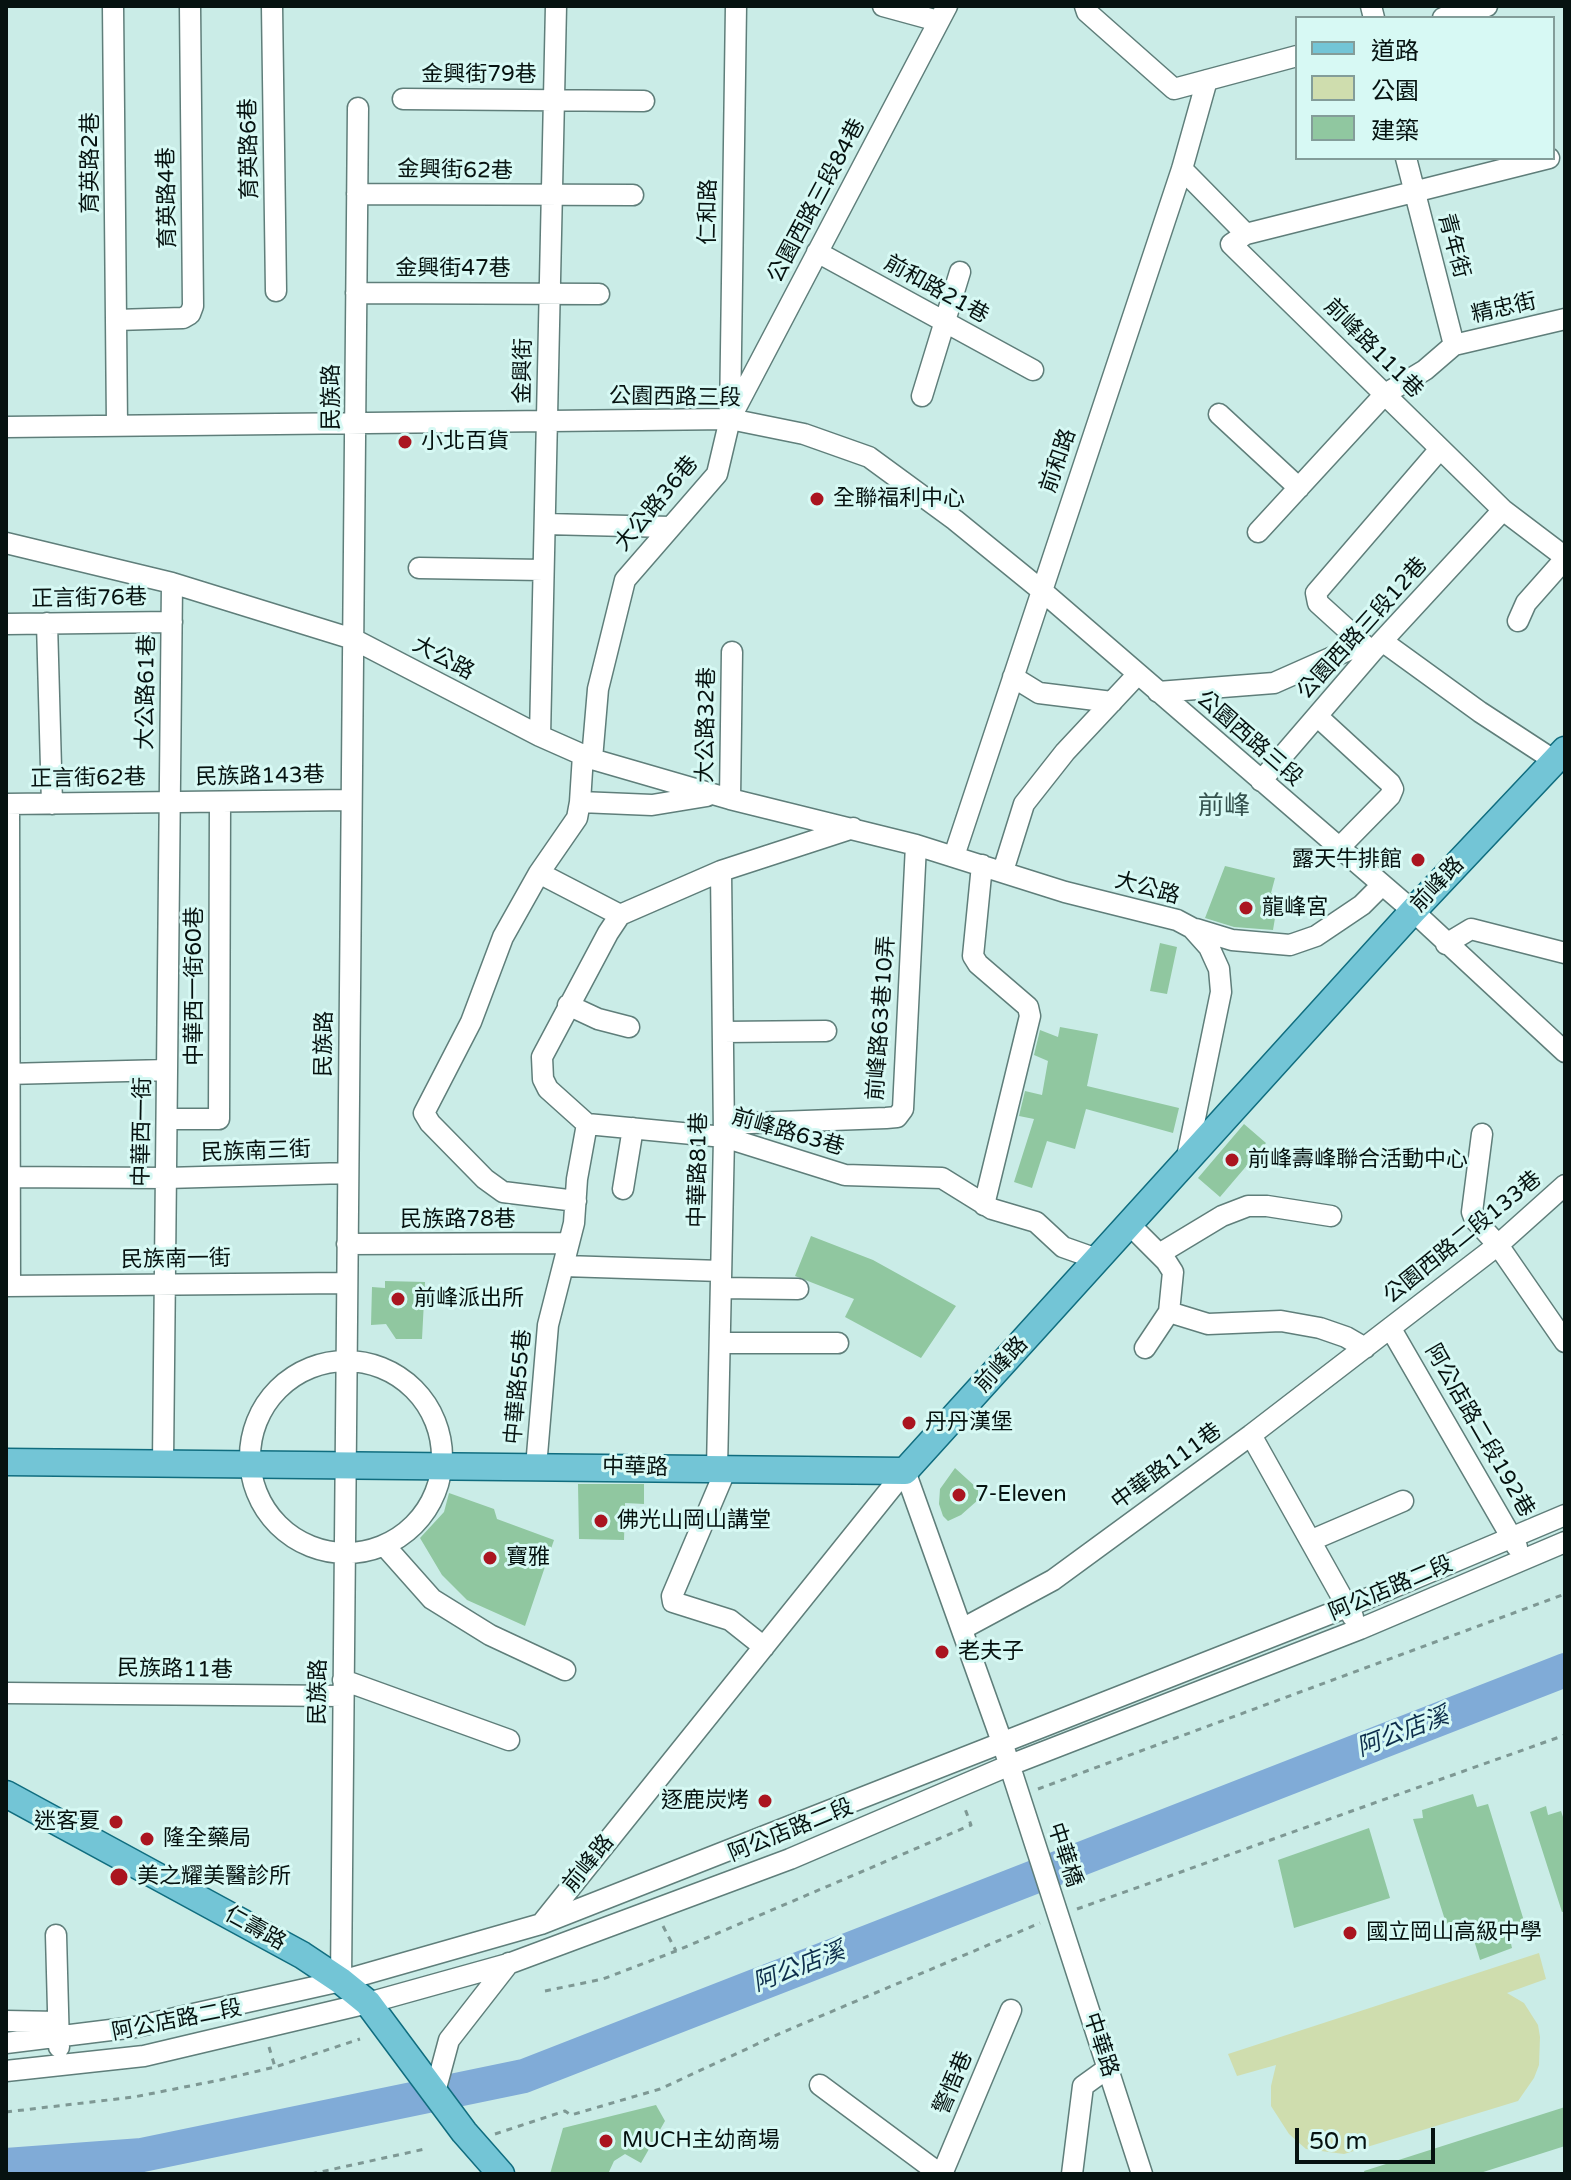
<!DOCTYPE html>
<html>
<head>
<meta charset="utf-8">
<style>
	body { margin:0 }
	#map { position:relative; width:1571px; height:2180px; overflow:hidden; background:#caece7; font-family:"Varela Round","Noto Sans TC",sans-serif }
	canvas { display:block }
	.frame { position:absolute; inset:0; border:8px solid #061210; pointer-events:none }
	.legend { position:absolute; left:1295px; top:16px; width:260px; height:144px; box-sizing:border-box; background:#d7f9f4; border:2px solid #839d99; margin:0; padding:10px 14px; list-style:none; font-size:24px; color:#061210 }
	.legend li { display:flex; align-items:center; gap:16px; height:40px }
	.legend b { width:40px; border:2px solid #839d99 }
	.scale { position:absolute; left:1295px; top:2128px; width:140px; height:36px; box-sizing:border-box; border:4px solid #061210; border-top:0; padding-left:10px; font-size:24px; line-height:28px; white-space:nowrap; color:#061210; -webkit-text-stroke:6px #d7f9f4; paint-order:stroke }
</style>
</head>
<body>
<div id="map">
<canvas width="1571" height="2180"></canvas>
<div class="frame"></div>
<ul class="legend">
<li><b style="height:10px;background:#73c5d6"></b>道路</li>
<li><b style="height:22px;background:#cfddae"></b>公園</li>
<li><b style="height:22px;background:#90c7a0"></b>建築</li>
</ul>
<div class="scale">50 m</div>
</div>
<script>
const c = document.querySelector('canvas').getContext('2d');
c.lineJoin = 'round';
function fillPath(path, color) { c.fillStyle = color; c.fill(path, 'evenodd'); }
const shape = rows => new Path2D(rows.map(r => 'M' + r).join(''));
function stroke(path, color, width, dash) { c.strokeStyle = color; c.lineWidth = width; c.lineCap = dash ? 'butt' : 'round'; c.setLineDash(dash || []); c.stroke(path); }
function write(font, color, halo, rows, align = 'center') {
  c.font = font + ' "Varela Round","Noto Sans TC",sans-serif'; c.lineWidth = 6; c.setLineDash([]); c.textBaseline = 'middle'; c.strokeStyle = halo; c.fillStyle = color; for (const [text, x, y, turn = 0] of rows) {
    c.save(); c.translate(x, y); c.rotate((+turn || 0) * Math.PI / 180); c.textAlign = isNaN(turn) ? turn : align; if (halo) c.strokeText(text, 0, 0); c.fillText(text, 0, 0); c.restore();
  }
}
const green = shape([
	[1539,1953,1546,1979,1507,1993,1524,2003,1538,2025,1540,2037,1539,2065,1534,2078,1518,2101,1344,2154,1306,2149,1289,2134,1271,2106,1271,2086,1276,2065,1237,2076,1228,2054]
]);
const river = shape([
	[6,2165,142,2155,524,2076,1565,1670]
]);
const building = shape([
	[1225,866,1275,878,1271,893,1279,894,1273,930,1234,927,1205,918],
	[1160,943,1177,947,1167,994,1150,991],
	[1060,1027,1098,1034,1087,1086,1179,1108,1173,1133,1086,1109,1075,1149,1047,1141,1032,1188,1014,1182,1034,1119,1019,1116,1025,1091,1042,1095,1048,1061,1034,1055,1040,1030,1058,1037],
	[1244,1124,1266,1143,1220,1197,1198,1178],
	[811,1236,873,1260,956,1306,921,1358,845,1317,854,1299,795,1276],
	[385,1281,425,1282,422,1339,396,1339,386,1324,371,1325,372,1287,385,1288],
	[955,1468,978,1489,978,1500,961,1515,948,1521,943,1516,939,1504,940,1489],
	[578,1484,644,1484,644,1504,625,1503,624,1540,579,1539],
	[449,1493,494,1509,497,1519,554,1540,525,1626,467,1600,442,1575,420,1538,444,1512],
	[1473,1794,1477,1807,1488,1804,1524,1921,1507,1926,1512,1948,1480,1960,1473,1937,1452,1942,1413,1819,1423,1818,1422,1810],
	[1546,1806,1548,1815,1561,1811,1565,1823,1565,1911,1562,1912,1530,1812],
	[1369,1828,1390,1898,1294,1928,1278,1860],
	[656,2105,665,2121,641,2163,625,2154,614,2161,608,2174,550,2174,563,2128],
	[1565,2107,1565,2146,1477,2174,1365,2174,1364,2171]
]);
const path = shape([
	[1038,1789,1565,1594],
	[1077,1909,1565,1735],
	[663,1926,676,1951],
	[545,1991,603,1979,676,1951,971,1825,964,1806],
	[269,2047,275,2067],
	[6,2112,134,2097,220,2080,275,2067,360,2039],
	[495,2134,565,2111,571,2115,660,2089,781,2033,1040,1923],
	[311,2174,425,2149]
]);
const minor = shape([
	[113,6,117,425],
	[272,6,276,291],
	[883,6,938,21],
	[1085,6,1087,12,1174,89,1297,56],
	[1371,6,1374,18],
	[1443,18,1487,6],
	[403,99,644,101],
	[1406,158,1454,345],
	[1182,169,1246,234,1231,244,1503,510,1565,557],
	[357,194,633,195],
	[1246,234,1549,158],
	[817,252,1033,370],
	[356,293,599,294],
	[116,320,183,318,190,314,193,306,190,6],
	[922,396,960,272],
	[1219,414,1299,488],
	[732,415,947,6],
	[6,427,730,419,804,434,869,457,955,520,1041,590,1413,911,1565,1052],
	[545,524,671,527],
	[1258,532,1385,394,1425,370,1454,345,1565,319],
	[6,543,172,583,353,639,540,736,592,759,730,799,916,845,1065,892,1177,920,1192,928,1209,947,1219,969,1221,992,1186,1162],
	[419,568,543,570],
	[1518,621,1526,603,1565,559],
	[47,623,52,804],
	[6,624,172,622],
	[1382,641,1480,712,1555,761],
	[1372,652,1318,603,1316,593,1440,449],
	[1013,677,1039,693,1112,702],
	[1158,692,1274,683,1362,644],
	[1317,716,1390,783,1393,789,1390,796,1339,848],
	[540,736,556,6],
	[592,759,598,689,625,580,717,474,730,419,736,6],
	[1261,781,1372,652,1503,510],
	[730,799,732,652],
	[580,802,652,805,707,796],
	[6,804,351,800],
	[9,804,10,1286],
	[954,856,1182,169,1207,80],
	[982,865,973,956,978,964,1028,1007,1030,1016,984,1205],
	[1003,871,1024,804,1065,752,1137,675],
	[539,873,620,915],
	[1196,929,1232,940,1290,945,1316,936,1362,905,1382,885],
	[1446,944,1471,929,1565,953],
	[568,1005,598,1019,629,1027],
	[723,1032,826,1031],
	[6,1074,167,1070],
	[167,1119,219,1119,220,802],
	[587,1124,724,1137,845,1175,942,1178,992,1209,1036,1222,1063,1247,1097,1259],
	[587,1124,548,1089,543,1079,542,1057,608,933,620,915,721,871,853,828],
	[724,1124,886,1118,897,1117,903,1109,916,845],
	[1482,1134,1472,1212,1475,1220,1498,1245,1565,1342],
	[6,1177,166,1178,348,1173],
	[623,1189,633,1128],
	[576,1201,503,1192,485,1179,430,1123,424,1113,471,1022,503,937,539,873,577,818,580,802,583,755],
	[1129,1224,1166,1261,1173,1272,1169,1312,1145,1348],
	[347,1244,569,1243],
	[1159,1254,1222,1216,1248,1206,1267,1206,1331,1216],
	[564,1266,721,1271],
	[6,1286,347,1283],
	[721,1288,798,1289],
	[1169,1312,1208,1324,1281,1321,1320,1328,1346,1337,1365,1348],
	[1391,1329,1517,1547],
	[720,1343,838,1343],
	'250 1457a96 96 0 1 1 192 0a96 96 0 1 1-192 0Z',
	[1251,1435,1353,1617],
	[163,1463,172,583],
	[536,1467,548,1325,574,1223,577,1179,587,1124],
	[717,1469,724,1137,721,871],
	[726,1469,672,1596,673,1602,730,1620,764,1647],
	[905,1471,1002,1742,1142,2174],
	[1312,1540,1403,1501],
	[384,1545,432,1599,490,1635,565,1670],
	[962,1629,1053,1580,1251,1435,1498,1245,1565,1185],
	[343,1680,509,1740],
	[6,1693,343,1696],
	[542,1923,905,1471],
	[56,1935,59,2047],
	[341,1981,358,108],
	[6,2021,58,2022],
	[6,2043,135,2027,341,1981,541,1924,1347,1607,1565,1515],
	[6,2071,144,2056,368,2003,508,1964,790,1859,1010,1765,1360,1629,1565,1542],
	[820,2085,940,2174],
	[435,2092,449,2040,509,1963],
	[942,2174,1011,2010],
	[1072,2174,1083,2086,1108,2068]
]);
const major = shape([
	[6,1462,905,1471,1413,911,1565,750],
	[6,1794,302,1955,341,1981,368,2003,464,2132,501,2174]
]);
const markers = [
	[405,442,8,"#aa1520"],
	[817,499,8,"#aa1520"],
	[1418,860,8,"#aa1520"],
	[1246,908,8,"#aa1520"],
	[1232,1160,8,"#aa1520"],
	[398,1299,8,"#aa1520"],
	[909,1423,8,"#aa1520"],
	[959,1495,8,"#aa1520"],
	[601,1521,8,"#aa1520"],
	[490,1558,8,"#aa1520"],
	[942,1652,8,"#aa1520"],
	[765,1801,8,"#aa1520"],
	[116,1822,8,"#aa1520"],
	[147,1839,8,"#aa1520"],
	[119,1877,10,"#aa1520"],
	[1350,1933,8,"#aa1520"],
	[606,2141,8,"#aa1520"]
];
const streetNames = [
	["金興街79巷",479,75],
	["育英路6巷",250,149,-91],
	["育英路2巷",91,163,-90],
	["金興街62巷",455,171,1],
	["育英路4巷",168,198,-91],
	["公園西路三段84巷",817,201,-62],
	["仁和路",709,212,-89],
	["青年街",1453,246,75],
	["金興街47巷",453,269],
	["前和路21巷",936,290,29],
	["精忠街",1504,309,-13],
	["前峰路111巷",1373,349,45],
	["金興街",524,371,-89],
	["民族路",332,397,-90],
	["公園西路三段",675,398,1],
	["前和路",1059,461,-71],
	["大公路36巷",657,504,-50],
	["正言街76巷",89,599,-1],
	["公園西路三段12巷",1363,629,-48],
	["大公路",443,659,28],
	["大公路61巷",147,692,-89],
	["大公路32巷",707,725,-89],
	["公園西路三段",1249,739,41],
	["民族路143巷",260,777,-1],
	["正言街62巷",88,779,-1],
	["前峰路",1438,885,-47],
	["大公路",1147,889,15],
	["中華西一街60巷",195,986,-90],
	["前峰路63巷10弄",882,1018,-86],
	["民族路",325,1044,-89],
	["中華西一街",143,1132,-89],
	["前峰路63巷",788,1133,16],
	["民族南三街",256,1152,-2],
	["中華路81巷",699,1170,-89],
	["民族路78巷",458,1220],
	["公園西路二段133巷",1463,1238,-39],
	["民族南一街",176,1260,-1],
	["前峰路",1002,1365,-48],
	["中華路55巷",519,1387,-85],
	["阿公店路二段192巷",1479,1431,60],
	["中華路111巷",1167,1467,-36],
	["中華路",635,1468,1],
	["阿公店路二段",1391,1589,-23],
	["民族路11巷",175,1670,1],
	["民族路",319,1692,-89],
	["阿公店路二段",791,1831,-22],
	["中華橋",1064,1855,72],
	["前峰路",589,1864,-51],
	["仁壽路",255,1929,29],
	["阿公店路二段",177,2021,-11],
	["中華路",1100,2045,72],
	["警悟巷",954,2083,-67]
];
const poiNames = [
	["小北百貨",421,442],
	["全聯福利中心",833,499],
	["露天牛排館",1402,860,"right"],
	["龍峰宮",1262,908],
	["前峰壽峰聯合活動中心",1248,1160],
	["前峰派出所",414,1299],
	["丹丹漢堡",925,1423],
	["7-Eleven",975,1495],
	["佛光山岡山講堂",617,1521],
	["寶雅",506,1558],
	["老夫子",958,1652],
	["逐鹿炭烤",749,1801,"right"],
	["迷客夏",100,1822,"right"],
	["隆全藥局",163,1839],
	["美之耀美醫診所",137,1877],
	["國立岡山高級中學",1366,1933],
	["MUCH主幼商場",622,2141]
];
const waterNames = [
	["阿公店溪",1403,1733,-21],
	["阿公店溪",799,1968,-21]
];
const quarterNames = [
	["前峰",1224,807]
];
fillPath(green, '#cfddae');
stroke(river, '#80abd7', 34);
fillPath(building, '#90c7a0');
stroke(minor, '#5f7e7a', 23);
stroke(major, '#106d7f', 29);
stroke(path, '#7e9894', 3, [6, 6]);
stroke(minor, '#fff', 20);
stroke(major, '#73c5d6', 26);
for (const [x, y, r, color] of markers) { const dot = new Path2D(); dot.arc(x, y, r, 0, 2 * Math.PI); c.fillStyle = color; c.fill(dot); stroke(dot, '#d7f9f4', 3); }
write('22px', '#061210', '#d7f9f4', streetNames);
write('22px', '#061210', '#d7f9f4', poiNames, 'left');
write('italic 24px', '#0d2d4b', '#d7f9f4', waterNames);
write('26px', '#36534f', '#d7f9f4', quarterNames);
</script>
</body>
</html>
